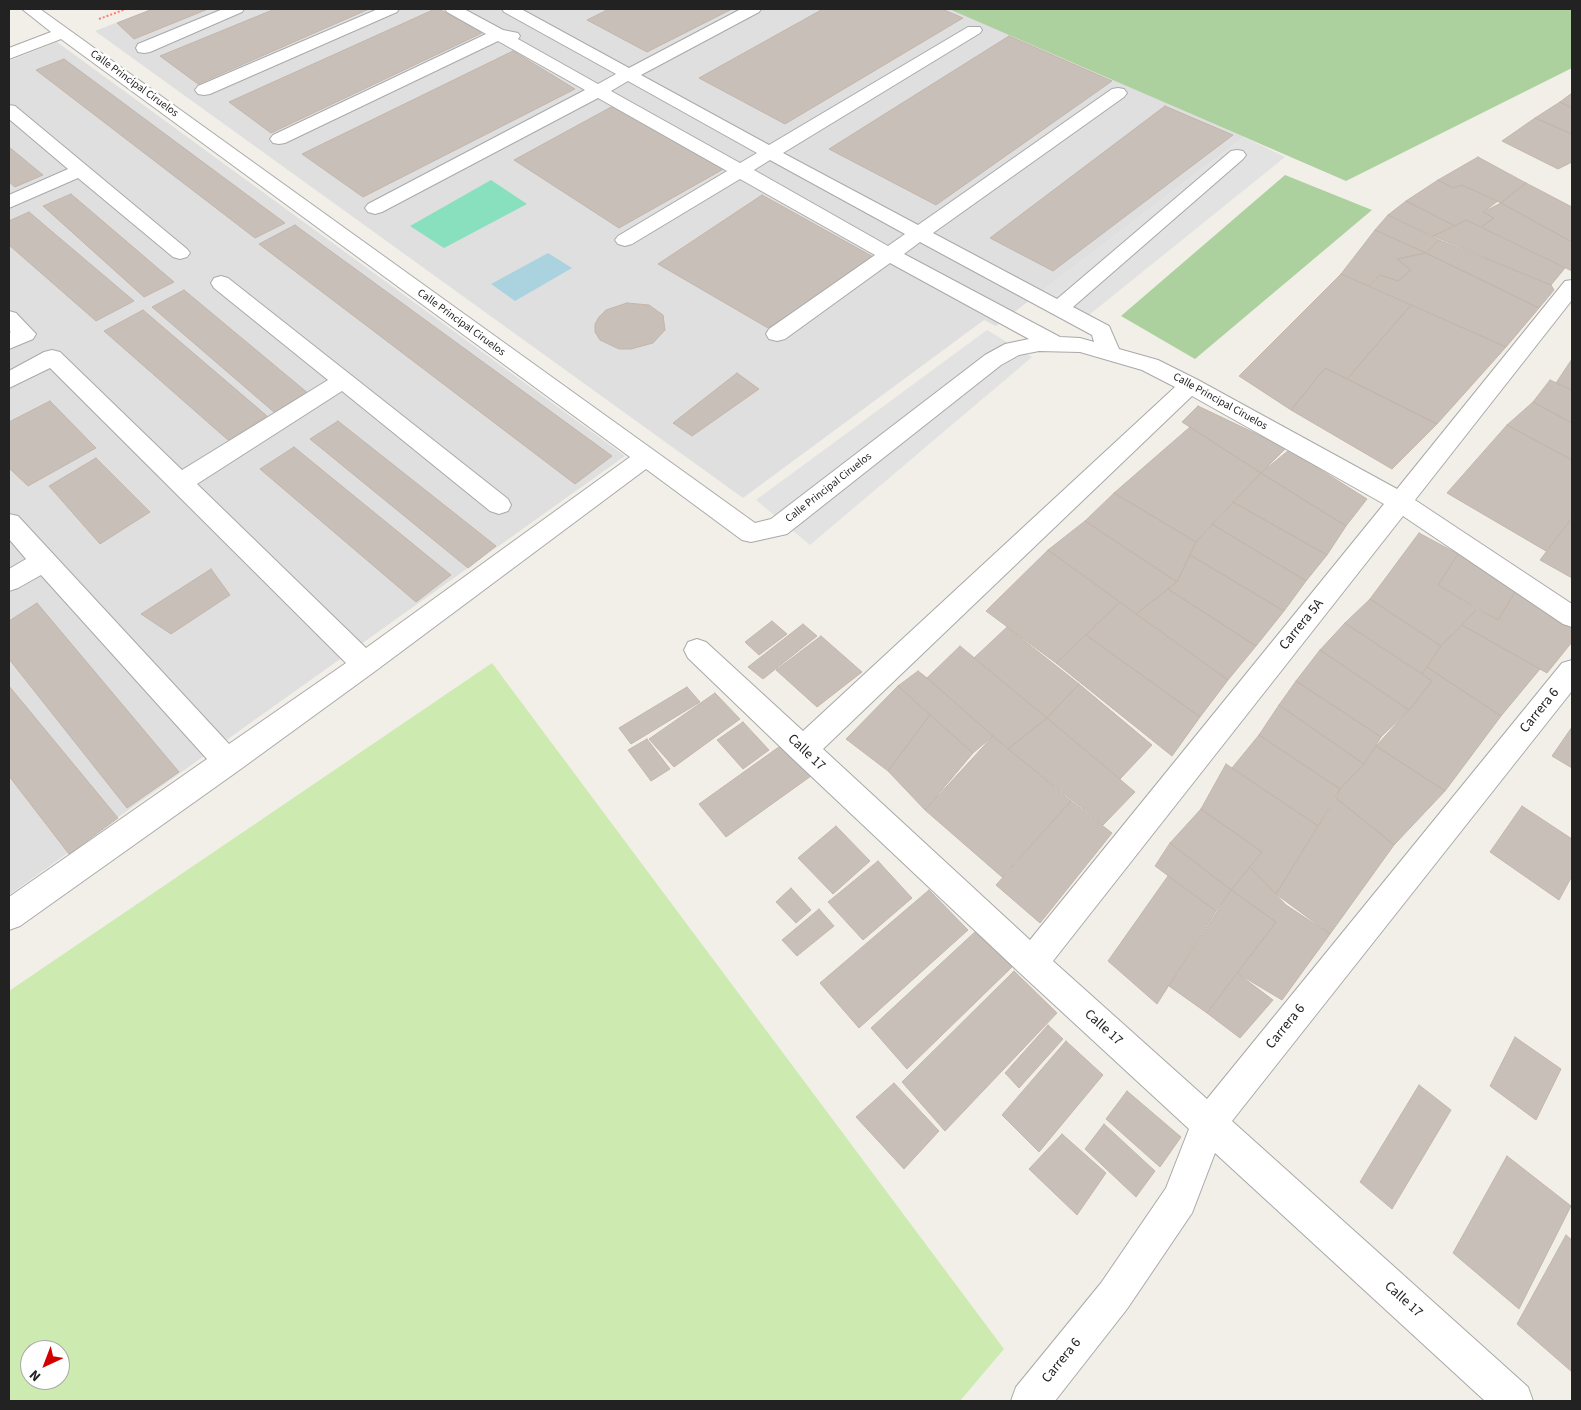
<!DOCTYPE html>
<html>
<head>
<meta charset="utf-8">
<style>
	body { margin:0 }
	#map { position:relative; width:1581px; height:1410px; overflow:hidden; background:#f2efe9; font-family:"Source Sans 3",sans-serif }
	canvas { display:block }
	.frame { position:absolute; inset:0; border:10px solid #222; pointer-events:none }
	.north { position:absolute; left:20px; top:1340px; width:50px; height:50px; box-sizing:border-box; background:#fff; border:1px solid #a7a7a7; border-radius:50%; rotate:223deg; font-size:14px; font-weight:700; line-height:20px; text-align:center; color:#222 }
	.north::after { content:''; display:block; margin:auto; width:18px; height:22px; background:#d40000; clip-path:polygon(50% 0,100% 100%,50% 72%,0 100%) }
</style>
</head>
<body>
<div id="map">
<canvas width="1581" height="1410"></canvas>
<div class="frame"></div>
<div class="north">N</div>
</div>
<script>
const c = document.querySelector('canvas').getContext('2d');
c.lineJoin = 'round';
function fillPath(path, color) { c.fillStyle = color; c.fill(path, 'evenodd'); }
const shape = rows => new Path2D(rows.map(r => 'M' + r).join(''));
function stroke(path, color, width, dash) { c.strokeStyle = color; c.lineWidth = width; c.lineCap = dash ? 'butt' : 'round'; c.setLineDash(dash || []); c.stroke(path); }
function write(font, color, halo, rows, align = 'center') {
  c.font = font + ' "Source Sans 3",sans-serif'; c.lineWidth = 5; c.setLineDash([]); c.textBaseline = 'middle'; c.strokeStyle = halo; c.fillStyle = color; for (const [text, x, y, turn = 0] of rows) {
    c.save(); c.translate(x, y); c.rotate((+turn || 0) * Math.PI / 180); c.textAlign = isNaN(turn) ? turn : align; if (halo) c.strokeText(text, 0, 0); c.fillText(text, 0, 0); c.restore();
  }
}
const residential = shape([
	[151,9,953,9,1244,137,996,326,984,320,743,498,95,31],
	[57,42,625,456,9,895,9,61]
]);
const grass = shape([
	[492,663,1004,1349,960,1401,9,1401,9,991],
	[30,1350,60,1350,60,1380,30,1380]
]);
const forest = shape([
	[949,9,1572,9,1572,68,1346,181],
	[1285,175,1372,210,1195,359,1121,316]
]);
const pitch = shape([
	[491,180,527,204,444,248,410,226]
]);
const parking = shape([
	[1244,137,1285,157,1089,315,1043,290],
	[987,330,1032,357,810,545,756,500]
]);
const water = shape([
	[548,253,572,268,515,301,491,284]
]);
const building = shape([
	[153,9,208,9,134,39,117,23,153,9],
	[275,9,369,9,198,84,160,56,275,9],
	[435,9,439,9,482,33,271,133,229,102,435,9],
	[609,9,732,9,647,52,587,20,609,9],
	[823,9,942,9,963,18,785,124,699,78,823,9],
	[1009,36,1112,81,936,205,829,149,1009,36],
	[513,51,575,89,363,197,302,154,513,51],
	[64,59,285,223,255,238,36,70,64,59],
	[1572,93,1572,108,1560,102,1572,93],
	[1560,102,1572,108,1572,134,1535,118,1560,102],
	[613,106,727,167,619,228,514,160,613,106],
	[1165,106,1233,135,1053,271,990,238,1165,106],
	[1535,118,1572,134,1572,162,1558,169,1502,141,1535,118],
	[9,147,43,175,15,187,9,182,9,147],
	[1478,157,1526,183,1501,203,1462,185,1453,188,1438,180,1478,157],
	[1438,180,1453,188,1462,185,1498,201,1483,212,1494,218,1481,227,1466,220,1455,226,1406,201,1438,180],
	[1526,183,1572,207,1572,242,1501,203,1526,183],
	[71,194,174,282,144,297,43,206,71,194],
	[762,195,877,259,768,328,658,264,762,195],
	[1406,201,1455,226,1433,236,1388,215,1406,201],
	[1501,203,1572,242,1572,271,1481,227,1494,218,1483,212,1501,203],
	[29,212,134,301,96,321,9,245,9,221,29,212],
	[1388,215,1439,240,1426,253,1375,230,1388,215],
	[1466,220,1565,268,1551,285,1433,236,1466,220],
	[295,225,612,456,575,484,259,244,295,225],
	[1375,230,1426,253,1397,259,1411,270,1398,281,1380,275,1369,286,1341,274,1375,230],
	[1439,240,1551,285,1554,290,1539,308,1426,253,1439,240],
	[1426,253,1539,308,1506,347,1369,286,1380,275,1398,281,1411,270,1397,259,1426,253],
	[1341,274,1411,305,1347,379,1325,368,1291,410,1239,376,1341,274],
	[184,290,309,394,275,413,152,307,184,290],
	[627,303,649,305,663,315,665,330,653,343,631,349,619,349,600,340,595,332,595,324,599,317,606,310,627,303],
	[1411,305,1506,347,1437,424,1347,379,1411,305],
	[143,310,267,416,228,440,104,331,143,310],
	[1572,359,1572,390,1556,383,1572,359],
	[1325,368,1437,424,1392,469,1291,410,1325,368],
	[737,373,759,389,692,436,673,423,737,373],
	[1550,380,1572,390,1572,423,1533,402,1550,380],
	[50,401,96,448,28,486,9,468,9,422,50,401],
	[1533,402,1572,423,1572,460,1507,425,1533,402],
	[1198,406,1286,448,1289,450,1261,473,1182,422,1198,406],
	[338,421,496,546,468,568,310,439,338,421],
	[1507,425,1572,460,1572,518,1546,551,1447,493,1507,425],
	[1190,427,1261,473,1196,542,1114,493,1190,427],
	[294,447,451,575,416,602,260,469,294,447],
	[1286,448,1367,499,1346,526,1261,473,1286,448],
	[96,458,150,512,100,544,49,486,96,458],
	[1261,473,1346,526,1327,555,1233,502,1261,473],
	[1114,493,1196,542,1177,582,1085,521,1114,493],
	[1233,502,1327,555,1306,581,1212,524,1233,502],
	[1572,518,1572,578,1540,560,1572,518],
	[1085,521,1177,582,1136,614,1048,550,1085,521],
	[1212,524,1306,581,1284,611,1190,555,1196,542,1212,524],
	[1419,533,1458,554,1438,585,1477,609,1441,646,1370,599,1419,533],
	[1048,550,1120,602,1056,663,986,611,1048,550],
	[1458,554,1518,587,1498,620,1438,585,1458,554],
	[1190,555,1284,611,1256,646,1168,589,1177,582,1190,555],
	[211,569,230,595,171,634,141,614,211,569],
	[1518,587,1572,622,1572,642,1547,673,1462,625,1477,609,1498,620,1518,587],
	[1168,589,1256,646,1228,680,1136,614,1168,589],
	[1370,599,1441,646,1422,674,1345,623,1370,599],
	[1120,602,1228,680,1200,717,1086,635,1120,602],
	[37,603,179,772,127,808,9,659,9,621,37,603],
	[772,621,787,634,759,655,745,642,772,621],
	[1345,623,1432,681,1409,710,1320,650,1345,623],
	[803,624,817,636,763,679,748,667,803,624],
	[1462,625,1540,669,1501,716,1427,667,1441,646,1462,625],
	[1007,627,1079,684,1047,718,974,658,1007,627],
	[1086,635,1200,717,1172,756,1056,663,1086,635],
	[821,636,862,672,817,707,776,670,821,636],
	[960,646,1047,718,1008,749,927,678,960,646],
	[1320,650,1409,710,1381,737,1296,681,1320,650],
	[1427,667,1501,716,1445,791,1376,746,1409,710,1432,681,1422,674,1427,667],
	[918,671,927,678,993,736,973,753,898,686,918,671],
	[1296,681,1381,737,1364,764,1279,705,1296,681],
	[1079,684,1152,745,1120,779,1047,718,1079,684],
	[9,686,118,818,69,854,9,776,9,686],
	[898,686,930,715,888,771,846,739,898,686],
	[687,687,700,702,631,744,619,728,687,687],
	[715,693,740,719,674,767,649,739,715,693],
	[1279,705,1364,764,1340,789,1259,735,1279,705],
	[930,715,973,753,925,810,888,771,930,715],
	[1047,718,1135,792,1103,825,1008,749,1047,718],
	[743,722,769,750,743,769,717,740,743,722],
	[1572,727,1572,768,1552,756,1572,727],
	[1259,735,1340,789,1318,826,1232,768,1259,735],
	[993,736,1071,801,1002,877,925,810,993,736],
	[647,739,670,769,651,781,628,750,647,739],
	[783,744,811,776,726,837,699,804,783,744],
	[1376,746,1445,791,1394,845,1336,798,1340,789,1364,764,1376,746],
	[1226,764,1318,826,1276,894,1250,867,1262,852,1201,809,1226,764],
	[1336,798,1394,845,1330,934,1276,894,1336,798],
	[1071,801,1112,833,1040,923,996,885,1071,801],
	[1522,806,1572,839,1572,876,1559,900,1490,852,1522,806],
	[1201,809,1262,852,1231,890,1170,843,1201,809],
	[836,826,870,861,833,894,798,858,836,826],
	[1170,843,1231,890,1216,911,1155,866,1170,843],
	[878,861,912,898,863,940,828,902,878,861],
	[1250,867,1286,905,1330,934,1282,1000,1237,973,1276,922,1231,890,1250,867],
	[1168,876,1216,911,1157,1004,1108,961,1168,876],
	[791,888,811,910,796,923,776,902,791,888],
	[929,890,968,930,859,1028,820,983,929,890],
	[1231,890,1276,922,1207,1013,1169,986,1231,890],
	[819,909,834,926,797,956,782,940,819,909],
	[976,931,1012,967,907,1069,871,1028,976,931],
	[1014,971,1057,1013,945,1131,902,1082,1014,971],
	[1237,973,1273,1000,1240,1038,1207,1013,1237,973],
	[1048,1025,1063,1039,1019,1088,1005,1073,1048,1025],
	[1515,1037,1561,1069,1536,1120,1490,1086,1515,1037],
	[1066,1041,1103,1075,1039,1152,1002,1115,1066,1041],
	[894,1083,939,1131,904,1169,856,1117,894,1083],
	[1419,1085,1451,1110,1392,1209,1360,1182,1419,1085],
	[1127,1091,1181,1137,1160,1167,1106,1119,1127,1091],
	[1104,1124,1155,1171,1136,1197,1085,1149,1104,1124],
	[1062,1134,1106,1173,1077,1215,1029,1169,1062,1134],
	[1507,1156,1571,1206,1519,1309,1453,1253,1507,1156],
	[1566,1235,1572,1240,1572,1372,1517,1324,1566,1235]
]);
const path = shape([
	[99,19,126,9]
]);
const minor = shape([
	[22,9,40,9,755,523,771,519,985,355,1005,344,1029,339,890,263,785,339,777,341,769,339,766,334,769,329,875,255,740,179,632,244,625,246,618,244,615,240,618,236,727,171,598,98,382,212,375,214,368,212,365,208,368,204,585,90,498,41,285,143,279,144,273,143,270,139,273,135,486,34,447,12,445,9,464,9,503,30,518,33,520,36,518,39,598,84,616,74,504,12,502,9,521,9,629,68,741,9,761,9,759,12,641,75,769,145,968,27,980,27,982,30,980,33,783,153,918,225,1112,89,1118,88,1124,89,1127,93,1124,97,933,233,1057,299,1231,151,1237,150,1243,151,1246,155,1243,159,1073,307,1109,326,1119,349,1158,360,1198,380,1397,489,1565,281,1572,280,1572,300,1415,500,1572,604,1572,627,1563,624,1403,516,1053,961,1207,1099,1562,663,1572,660,1572,691,1232,1121,1528,1387,1533,1401,1485,1401,1215,1153,1192,1213,1127,1309,1055,1401,1011,1401,1016,1387,1101,1283,1166,1188,1189,1129,1021,974,793,759,688,658,684,650,688,642,697,639,706,642,803,731,1175,387,1142,370,1080,352,1039,351,1019,355,1001,365,787,534,751,542,742,540,646,469,374,672,238,771,20,926,9,930,9,897,207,759,41,575,18,588,9,591,9,569,26,559,9,539,9,514,18,516,229,744,346,663,50,368,9,388,9,371,44,352,52,350,60,352,182,470,328,380,214,288,211,283,214,278,221,276,228,278,508,499,511,505,508,511,499,514,490,511,342,391,197,484,366,648,630,457,61,39,9,59,9,48,51,32,22,9],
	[628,81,757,153,740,163,611,91,628,81],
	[770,160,905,234,888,246,754,170,770,160],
	[920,242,1092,335,1094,342,1080,338,1060,337,904,254,920,242],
	[1192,396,1384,504,1030,940,823,749,1192,396],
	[223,9,244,9,242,12,150,52,144,53,138,52,136,48,138,44,223,9],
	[378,9,399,9,397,12,210,94,204,95,198,94,195,90,198,86,378,9],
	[9,105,15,106,187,249,190,253,187,257,180,259,173,257,78,178,9,208,9,195,68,169,9,119,9,105],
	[9,311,16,313,36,334,33,339,9,349,9,333,11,332,9,330,9,311]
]);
const farStreetnames = [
	["Calle Principal Ciruelos",134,84,36],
	["Calle Principal Ciruelos",461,323,36],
	["Calle Principal Ciruelos",1220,402,29],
	["Calle Principal Ciruelos",829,488,-38]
];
const streetNames = [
	["Carrera 5A",1302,625,-51],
	["Carrera 6",1540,711,-51],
	["Calle 17",806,753,43],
	["Carrera 6",1286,1027,-51],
	["Calle 17",1103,1028,42],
	["Calle 17",1403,1300,42],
	["Carrera 6",1062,1361,-51]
];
fillPath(residential, '#e0dfdf');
fillPath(grass, '#cdebb0');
fillPath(forest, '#add19e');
fillPath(pitch, '#88e0be');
fillPath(parking, '#e2e2e2');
fillPath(water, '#aad3df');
fillPath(building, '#c7bfb8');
stroke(building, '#c4b6ab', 1);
stroke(minor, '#a9a9a9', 2);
stroke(path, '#fa8072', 2, [2, 2]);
fillPath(minor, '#fff');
write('11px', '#222', '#fff', farStreetnames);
write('14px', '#222', '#fff', streetNames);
</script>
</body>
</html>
